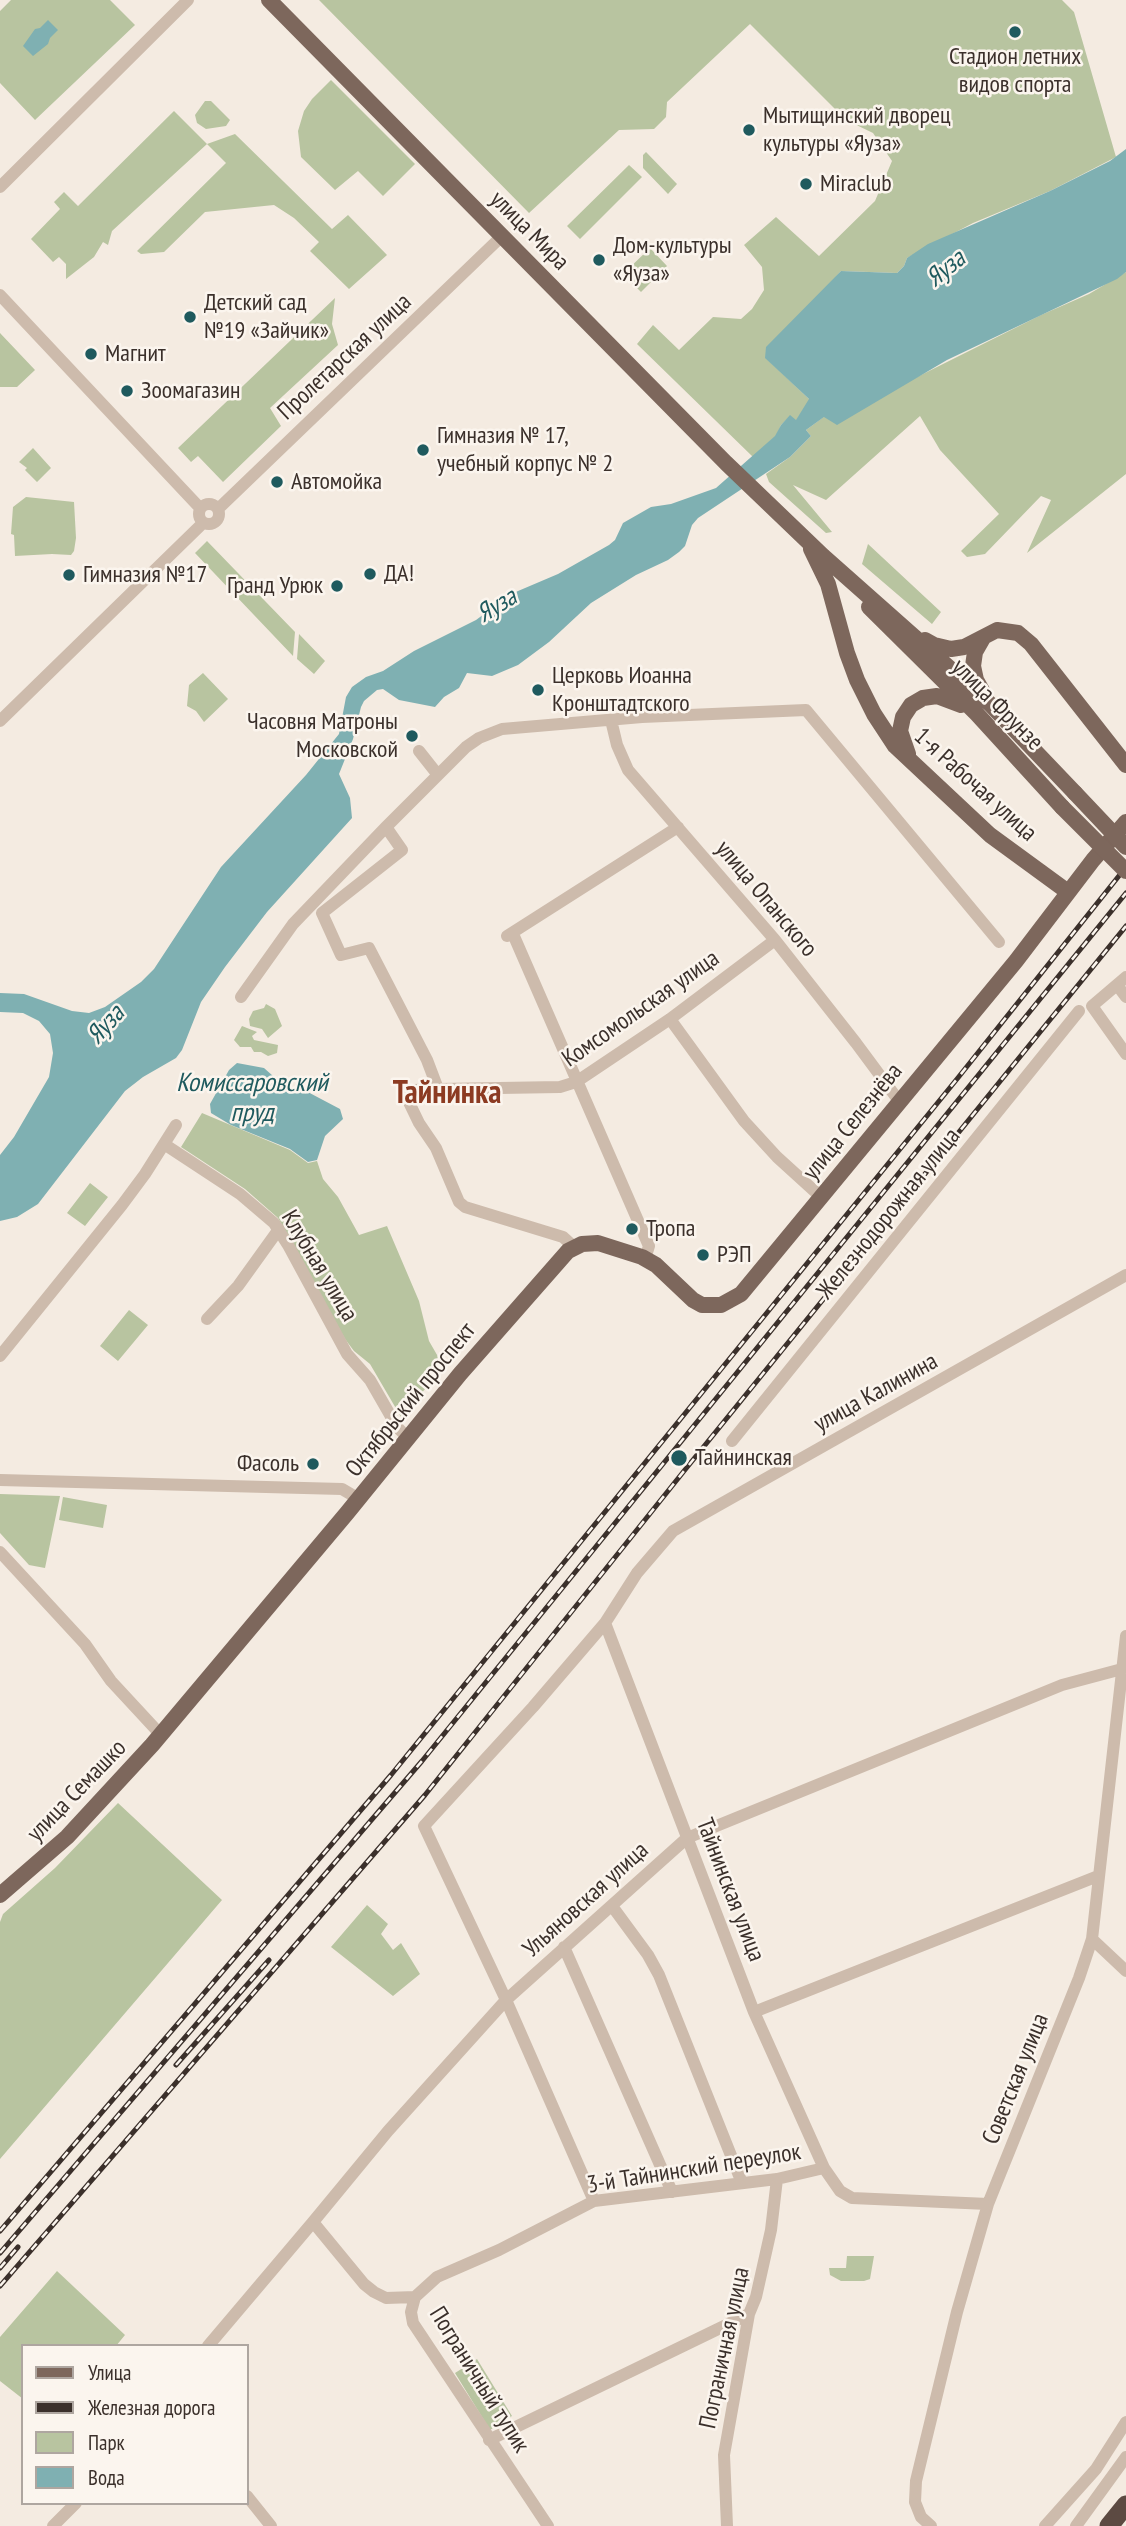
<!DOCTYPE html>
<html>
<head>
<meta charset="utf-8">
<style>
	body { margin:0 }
	#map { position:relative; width:1126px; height:2526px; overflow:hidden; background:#f4ebe1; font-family:"PT Sans Narrow",sans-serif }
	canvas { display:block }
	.legend { position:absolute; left:21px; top:2344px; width:228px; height:161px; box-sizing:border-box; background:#fbf5ee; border:2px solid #aea6a0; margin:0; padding:9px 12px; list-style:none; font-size:21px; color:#3b302b }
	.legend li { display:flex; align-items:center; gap:14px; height:35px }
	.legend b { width:35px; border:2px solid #aea6a0 }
</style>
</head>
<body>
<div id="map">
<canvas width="1126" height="2526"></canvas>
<ul class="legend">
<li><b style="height:9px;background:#7d675c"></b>Улица</li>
<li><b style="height:9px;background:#3b302b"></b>Железная дорога</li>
<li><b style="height:19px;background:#b8c4a0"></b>Парк</li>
<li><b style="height:19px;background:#7fb0b2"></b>Вода</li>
</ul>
</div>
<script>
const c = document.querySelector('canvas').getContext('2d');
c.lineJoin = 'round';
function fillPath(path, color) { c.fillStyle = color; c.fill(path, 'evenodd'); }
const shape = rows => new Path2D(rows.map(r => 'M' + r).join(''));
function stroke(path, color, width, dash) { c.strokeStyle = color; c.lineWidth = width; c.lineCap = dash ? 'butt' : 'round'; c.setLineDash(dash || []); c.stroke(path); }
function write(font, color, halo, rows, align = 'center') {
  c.font = font + ' "PT Sans Narrow",sans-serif'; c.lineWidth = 5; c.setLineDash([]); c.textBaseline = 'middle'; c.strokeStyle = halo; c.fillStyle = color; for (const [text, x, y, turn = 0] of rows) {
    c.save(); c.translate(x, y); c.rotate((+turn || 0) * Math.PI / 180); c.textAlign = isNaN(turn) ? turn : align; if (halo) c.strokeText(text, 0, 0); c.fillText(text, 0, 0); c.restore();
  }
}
const green = shape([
	[11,0,110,0,135,25,35,120,0,83,0,11],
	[319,0,1062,0,1074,12,1116,157,1050,191,973,223,907,258,904,266,897,273,841,271,766,358,810,400,796,421,790,416,781,425,776,436,753,457,637,344,653,325,679,350,713,317,741,319,752,309,764,290,762,267,744,245,776,217,819,256,875,201,892,161,873,133,846,120,750,24,667,102,666,117,654,129,619,130,529,213],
	[331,80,415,164,383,196,358,171,335,190,301,157,298,131,304,111,312,99],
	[205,101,211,101,230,120,226,126,206,129,197,123,195,115],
	[174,111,207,144,235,134,332,229,348,215,387,255,349,289,310,251,319,242,294,218,274,205,205,212,164,252,141,254,137,251,226,163,207,144,112,231,108,245,103,242,94,257,66,279,66,264,59,257,53,262,31,239,60,209,54,202,64,192,78,206],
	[646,152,677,184,668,194,643,168,643,155],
	[629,165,642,177,580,239,567,226],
	[650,248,667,266,641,292,623,274],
	[1126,272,1126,474,1027,553,1051,500,1041,496,985,554,967,557,961,551,999,514,940,450,920,416,826,500,793,485,832,532,826,533,769,482,766,474,790,457,811,436,806,430,825,416,907,382,1041,315,1089,294],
	[335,298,332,324,338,345,270,408,281,426,223,482,198,456,191,462,178,448],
	[0,333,35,370,17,387,0,387],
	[33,448,51,468,37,482,25,470,27,468,19,462],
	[26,497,74,502,76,538,74,551,71,555,52,554,15,556,14,535,11,534,13,507],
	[207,541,295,632,293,656,195,553],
	[868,544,941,612,932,624,862,564],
	[299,634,325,661,314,674,297,659],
	[203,673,228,699,204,722,196,711,187,706,189,685],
	[266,1004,275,1009,282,1026,268,1038,262,1029,250,1026,249,1019,253,1011,264,1008],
	[242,1026,257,1032,252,1036,254,1040,278,1045,277,1053,268,1056,261,1052,254,1052,251,1047,240,1047,234,1040],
	[202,1113,290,1150,308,1163,317,1161,323,1179,338,1197,359,1235,387,1226,419,1301,429,1341,444,1367,401,1417,370,1364,354,1351,345,1339,278,1218,245,1189,181,1147],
	[90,1183,108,1197,85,1226,67,1213],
	[129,1310,148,1325,118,1361,100,1346],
	[0,1494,60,1496,45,1568,29,1565,0,1533],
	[63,1497,107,1505,103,1528,59,1520],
	[118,1803,222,1900,0,2159,0,1922,3,1914,55,1868],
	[367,1905,388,1924,381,1934,393,1950,401,1943,420,1974,393,1996,331,1947],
	[847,2256,874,2256,870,2279,864,2281,841,2281,830,2275,829,2268,846,2268],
	[57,2271,125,2335,116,2346,23,2346,23,2399,0,2381,0,2337],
	[477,2359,512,2416,490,2430,455,2373]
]);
const water = shape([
	[48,20,58,30,50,38,48,44,33,56,23,46,35,29,40,28],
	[1126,149,1126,272,1117,279,947,360,837,425,824,417,806,430,811,436,790,457,698,518,692,525,685,546,679,552,668,560,636,575,591,603,549,642,518,665,492,676,467,673,459,688,444,697,435,707,399,700,383,689,377,690,364,701,361,707,353,739,339,774,350,798,352,818,267,912,225,967,201,1002,182,1050,176,1058,143,1077,125,1091,38,1204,17,1217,0,1221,0,1155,14,1137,49,1077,53,1053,50,1034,39,1021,23,1013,0,1012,0,993,24,994,72,1011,89,1013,105,1007,141,982,154,969,221,867,306,775,339,734,346,697,352,687,366,677,383,671,414,651,476,620,511,594,558,574,609,545,615,540,623,523,651,507,671,504,716,488,775,436,781,425,790,415,796,420,809,399,765,358,766,347,841,271,897,273,904,266,907,258,928,244,1050,191,1110,161],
	[237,1063,264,1068,291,1092,304,1090,340,1109,343,1119,325,1136,317,1160,308,1162,290,1149,231,1125,211,1113,210,1104,229,1070]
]);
const minor = shape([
	[0,187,188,0],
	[0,295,200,508],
	'199 514a10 10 0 1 1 20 0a10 10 0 1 1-20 0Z',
	[218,509,502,236],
	[611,720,617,745,628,770,775,940,856,1043,899,1101],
	[0,721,203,523],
	[419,751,438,775],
	[386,827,402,850,322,913,341,955,369,948,427,1060,438,1089,415,1090,405,1094,419,1123,436,1148,459,1202,465,1207,563,1237,574,1247],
	[513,934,649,1246,645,1259],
	[507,936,678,827],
	[1126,977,1092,1006,1126,1054],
	[1117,985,1126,997],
	[241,997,293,924,386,827,466,747,479,738,502,729,642,717,806,710,999,942],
	[670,1019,744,1121,777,1157,821,1197],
	[438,1089,560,1087,576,1082,670,1019,775,940],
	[164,1144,240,1194,274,1223,288,1245,347,1354,370,1380,397,1427,408,1438],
	[207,1319,238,1286,279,1229],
	[0,1356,122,1205,145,1174,176,1125],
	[732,1441,1079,1011],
	[0,1480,342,1489,359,1499],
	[0,1552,85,1644,111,1681,161,1735],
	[605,1623,754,2012,824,2168,840,2191,852,2198,988,2204],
	[612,1906,648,1955,659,1975,742,2183],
	[1092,1939,1126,1971],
	[564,1947,672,2192],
	[754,2012,1098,1876],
	[594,2201,506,2000,424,1826,533,1707,605,1623,637,1573,673,1531,1126,1275],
	[313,2222,364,2284,374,2292,386,2298,415,2297],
	[415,2297,437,2277,499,2250,594,2201,777,2179,824,2168],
	[415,2297,411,2312,413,2323,548,2526],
	[208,2346,313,2222,388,2131,506,2000,687,1838,1062,1685,1122,1669],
	[489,2440,749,2314],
	[247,2496,271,2526],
	[53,2526,76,2503],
	[727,2526,724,2455,749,2314,756,2297,771,2230,777,2179],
	[931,2526,921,2517,915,2502,916,2481,957,2312,988,2204,1079,1978,1092,1939,1126,1636],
	[1045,2526,1096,2469,1126,2422],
	[1076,2526,1126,2457]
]);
const major = shape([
	[269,0,726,463,823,556,990,704,1075,793],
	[811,549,828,584,847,653,857,680,874,714,895,746,990,835,1068,892],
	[869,607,977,714,1062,807],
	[983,638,975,652,973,666,976,680,984,694],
	[925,640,934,645,951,649,964,647,997,630,1018,633,1031,644,1126,765],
	[908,754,900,731,903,717,911,705,923,698,937,696,961,705],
	[0,1895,67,1837,152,1745,347,1513,460,1374,568,1251,582,1244,598,1243,642,1257,656,1265,693,1300,702,1305,721,1305,741,1294,1016,961,1093,860,1126,822]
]);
const highway = shape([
	[1109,2526,1126,2505]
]);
const rail = shape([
	[176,2065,269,1960],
	[0,2231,391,1775,957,1079,1126,867],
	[0,2253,422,1761,1126,893],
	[0,2268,18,2247],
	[0,2286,425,1795,684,1471,1126,926]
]);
const majorBridge = shape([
	[1075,793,1126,847],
	[1062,807,1126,871]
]);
const markers = [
	[1015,32,7,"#1f5a5e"],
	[749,130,7,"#1f5a5e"],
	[806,184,7,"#1f5a5e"],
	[599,260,7,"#1f5a5e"],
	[190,317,7,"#1f5a5e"],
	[91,354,7,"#1f5a5e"],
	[127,391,7,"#1f5a5e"],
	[423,450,7,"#1f5a5e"],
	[277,482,7,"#1f5a5e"],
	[370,574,7,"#1f5a5e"],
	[69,575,7,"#1f5a5e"],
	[337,586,7,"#1f5a5e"],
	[538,690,7,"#1f5a5e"],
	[412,736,7,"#1f5a5e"],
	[632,1229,7,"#1f5a5e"],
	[703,1255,7,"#1f5a5e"],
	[679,1458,9,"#1f5a5e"],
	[313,1464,7,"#1f5a5e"]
];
const poiNames = [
	["Стадион летних",1015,57,"center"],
	["видов спорта",1015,85,"center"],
	["Мытищинский дворец",763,116],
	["культуры «Яуза»",763,144],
	["Miraclub",820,184],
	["Дом-культуры",613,246],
	["«Яуза»",613,274],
	["Детский сад",204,303],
	["№19 «Зайчик»",204,331],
	["Магнит",105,354],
	["Зоомагазин",141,391],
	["Гимназия № 17,",437,436],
	["учебный корпус № 2",437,464],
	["Автомойка",291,482],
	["ДА!",384,574],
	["Гимназия №17",83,575],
	["Гранд Урюк",323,586,"right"],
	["Церковь Иоанна",552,676],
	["Кронштадтского",552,704],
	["Часовня Матроны",398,722,"right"],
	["Московской",398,750,"right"],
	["Тропа",646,1229],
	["РЭП",717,1255],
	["Тайнинская",695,1458],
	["Фасоль",299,1464,"right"]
];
const streetNames = [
	["улица Мира",529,231,45],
	["Пролетарская улица",345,357,-43],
	["улица Фрунзе",997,705,45],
	["1-я Рабочая улица",975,785,42],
	["улица Опанского",766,899,50],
	["Комсомольская улица",641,1009,-35],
	["улица Селезнёва",853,1122,-51],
	["Железнодорожная улица",889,1214,-51],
	["Клубная улица",319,1266,59],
	["улица Калинина",876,1393,-29],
	["Октябрьский проспект",411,1400,-51],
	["улица Семашко",77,1791,-46],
	["Тайнинская улица",730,1890,69],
	["Ульяновская улица",586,1900,-42],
	["Советская улица",1016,2079,-68],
	["3-й Тайнинский переулок",694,2169,-9],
	["Пограничная улица",725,2348,-78],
	["Пограничный тупик",479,2380,58]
];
const waterNames = [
	["Яуза",946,269,-39],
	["Яуза",497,606,-31],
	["Яуза",106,1025,-48],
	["Комиссаровский",252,1084],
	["пруд",252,1114]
];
const districtNames = [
	["Тайнинка",447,1094]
];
fillPath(green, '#b8c4a0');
fillPath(water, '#7fb0b2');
stroke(minor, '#cdbbac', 12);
stroke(major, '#7d675c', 16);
stroke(highway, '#5c4a42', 19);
stroke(rail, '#3b302b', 5);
stroke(rail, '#fbf5ee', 2.5, [8]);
stroke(majorBridge, '#7d675c', 16);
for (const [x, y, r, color] of markers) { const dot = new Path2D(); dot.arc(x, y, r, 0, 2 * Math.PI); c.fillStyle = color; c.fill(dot); stroke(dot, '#fbf5ee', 2.5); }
write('24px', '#3b302b', '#fbf5ee', poiNames, 'left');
write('24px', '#3b302b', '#fbf5ee', streetNames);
write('italic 26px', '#1f5a5e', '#fbf5ee', waterNames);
write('bold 32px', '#8c3b22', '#fbf5ee', districtNames);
</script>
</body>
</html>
